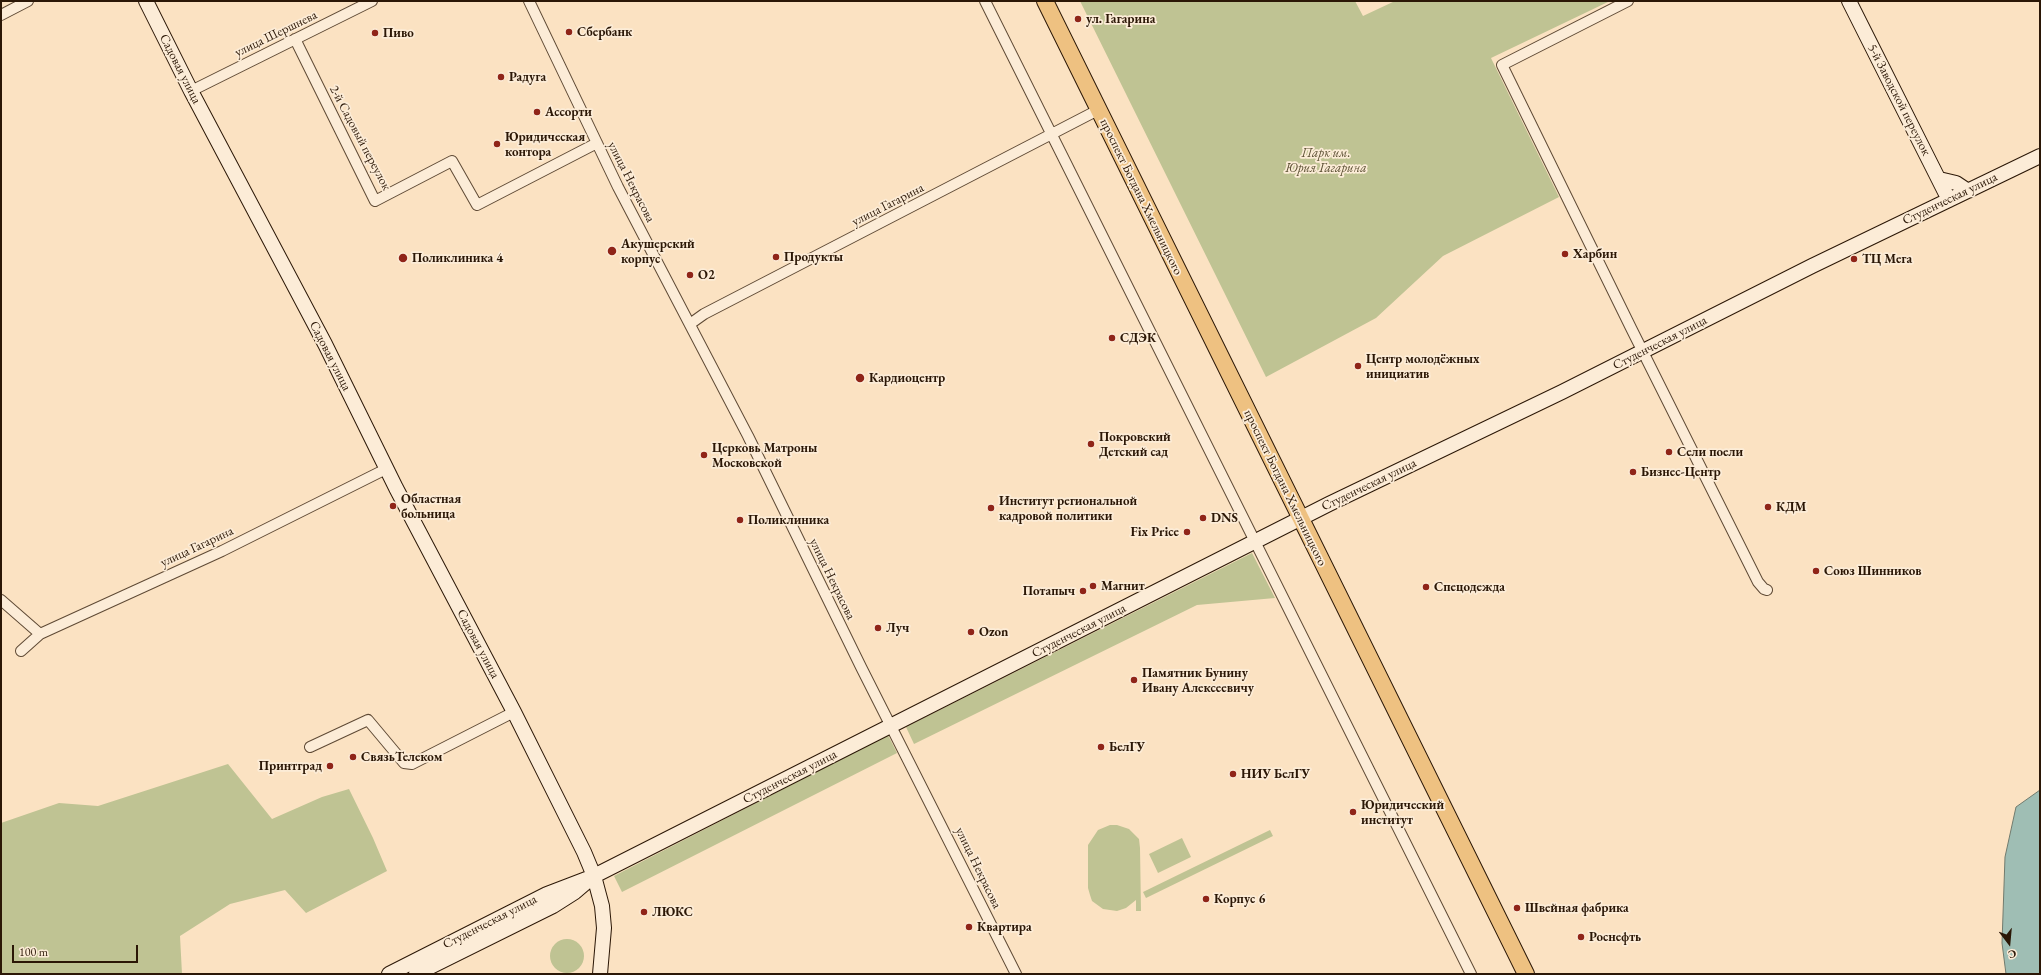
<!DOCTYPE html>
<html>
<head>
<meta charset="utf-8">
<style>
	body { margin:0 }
	#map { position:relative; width:2041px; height:975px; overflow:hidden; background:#fbe2c2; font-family:"EB Garamond",serif }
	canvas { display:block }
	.frame { position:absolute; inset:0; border:2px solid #2b1706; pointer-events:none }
	.north { position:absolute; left:1989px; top:923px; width:40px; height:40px; -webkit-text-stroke:3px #fcecd7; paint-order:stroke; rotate:164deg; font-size:11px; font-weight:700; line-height:16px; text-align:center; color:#2b1706 }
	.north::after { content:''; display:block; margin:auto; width:14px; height:18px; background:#2b1706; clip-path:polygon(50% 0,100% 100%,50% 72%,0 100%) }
	.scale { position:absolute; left:12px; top:945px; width:126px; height:18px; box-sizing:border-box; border:2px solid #2b1706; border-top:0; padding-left:5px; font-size:12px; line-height:14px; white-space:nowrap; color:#2b1706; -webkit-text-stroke:3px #fcecd7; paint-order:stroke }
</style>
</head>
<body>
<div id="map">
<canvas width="2041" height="975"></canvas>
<div class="frame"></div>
<div class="north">С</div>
<div class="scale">100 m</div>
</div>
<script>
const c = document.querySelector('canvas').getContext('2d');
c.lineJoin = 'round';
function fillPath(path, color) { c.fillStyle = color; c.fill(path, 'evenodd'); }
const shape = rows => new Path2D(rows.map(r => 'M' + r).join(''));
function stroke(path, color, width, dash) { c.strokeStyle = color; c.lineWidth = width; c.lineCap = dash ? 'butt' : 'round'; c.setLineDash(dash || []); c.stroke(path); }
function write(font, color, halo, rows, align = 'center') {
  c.font = font + ' "EB Garamond",serif'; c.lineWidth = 3.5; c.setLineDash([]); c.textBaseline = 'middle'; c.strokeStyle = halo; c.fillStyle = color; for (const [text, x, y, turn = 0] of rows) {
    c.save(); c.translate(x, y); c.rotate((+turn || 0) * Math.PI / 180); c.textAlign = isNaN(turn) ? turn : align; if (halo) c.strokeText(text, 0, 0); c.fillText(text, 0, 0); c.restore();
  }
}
const green = shape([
	[1080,1,1355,1,1363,16,1395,1,1610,1,1491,58,1559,197,1443,256,1376,318,1266,377],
	[1252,553,1275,598,1197,605,914,744,906,727],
	[888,735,897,753,622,892,614,876],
	[228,764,272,819,322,797,349,789,373,838,387,871,306,913,285,890,230,904,180,936,182,974,1,974,1,823,59,803,98,806],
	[1110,825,1117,825,1129,829,1139,839,1140,848,1141,911,1136,911,1136,900,1126,908,1117,911,1103,909,1092,901,1090,895,1088,888,1088,845,1098,830],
	[1270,830,1273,836,1146,898,1143,892],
	[1182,838,1191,857,1158,873,1149,854],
	'550 956a17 17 0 1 1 34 0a17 17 0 1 1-34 0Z'
]);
const water = shape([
	[2040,790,2040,974,2006,974,2002,943,2005,857,2016,807,2040,790]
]);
const street = shape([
	[529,1,618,187,748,436,861,667,1016,974],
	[985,1,1471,974],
	[1628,1,1502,65,1631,328,1758,582,1764,589,1767,590],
	[1,15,28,1],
	[295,39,375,201,452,161,477,205,597,143],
	[191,91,372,1],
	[690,324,704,314,1098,110],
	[1,600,40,634],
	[21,651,40,634,222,551,386,469],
	[310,747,368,720,404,763,412,764,514,712]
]);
const secondary = shape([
	[146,1,191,91,325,344,396,488,514,712,584,852,594,876,602,906,604,928,600,974],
	[1849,1,1949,200],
	[1939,179,1956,183,1968,191],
	[389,974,547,894,594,876,1329,504,1562,392,1812,266,2040,156],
	[416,974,553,906,575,892,589,880]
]);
const primary = shape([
	[1045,1,1526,974]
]);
const markers = [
	[1078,19,4,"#8f2418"],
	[569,32,4,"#8f2418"],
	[375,33,4,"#8f2418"],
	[501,77,4,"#8f2418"],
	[537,112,4,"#8f2418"],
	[497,144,4,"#8f2418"],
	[612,251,5,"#8f2418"],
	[1565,254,4,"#8f2418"],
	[776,257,4,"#8f2418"],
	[403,258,5,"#8f2418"],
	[1854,259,4,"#8f2418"],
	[690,275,4,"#8f2418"],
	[1112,338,4,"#8f2418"],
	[1358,366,4,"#8f2418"],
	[860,378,5,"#8f2418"],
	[1091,444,4,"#8f2418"],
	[1669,452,4,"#8f2418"],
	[704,455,4,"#8f2418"],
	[1633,472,4,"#8f2418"],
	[393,506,4,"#8f2418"],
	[1768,507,4,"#8f2418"],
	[991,508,4,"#8f2418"],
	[1203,518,4,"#8f2418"],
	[740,520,4,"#8f2418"],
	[1187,532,4,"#8f2418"],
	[1816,571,4,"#8f2418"],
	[1093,586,4,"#8f2418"],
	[1426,587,4,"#8f2418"],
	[1083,591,4,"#8f2418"],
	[878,628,4,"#8f2418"],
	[971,632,4,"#8f2418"],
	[1134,680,4,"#8f2418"],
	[1101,747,4,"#8f2418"],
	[353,757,4,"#8f2418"],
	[330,766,4,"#8f2418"],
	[1233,774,4,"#8f2418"],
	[1353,812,4,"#8f2418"],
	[1206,899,4,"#8f2418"],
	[1517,908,4,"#8f2418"],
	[644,912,4,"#8f2418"],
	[969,927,4,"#8f2418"],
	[1581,937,4,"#8f2418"]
];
const poiNames = [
	["ул. Гагарина",1086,19],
	["Сбербанк",577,32],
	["Пиво",383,33],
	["Радуга",509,77],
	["Ассорти",545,112],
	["Юридическая",505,137],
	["контора",505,152],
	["Акушерский",621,244],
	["корпус",621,259],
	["Харбин",1573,254],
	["Продукты",784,257],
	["Поликлиника 4",412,258],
	["ТЦ Мега",1862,259],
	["O2",698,275],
	["СДЭК",1120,338],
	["Центр молодёжных",1366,359],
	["инициатив",1366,374],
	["Кардиоцентр",869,378],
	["Покровский",1099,437],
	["Детский сад",1099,452],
	["Церковь Матроны",712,448],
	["Московской",712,463],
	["Сели поели",1677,452],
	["Бизнес-Центр",1641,472],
	["Областная",401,499],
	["больница",401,514],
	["Институт региональной",999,501],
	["кадровой политики",999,516],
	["КДМ",1776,507],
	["DNS",1211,518],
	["Поликлиника",748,520],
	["Fix Price",1179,532,"right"],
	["Союз Шинников",1824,571],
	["Магнит",1101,586],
	["Спецодежда",1434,587],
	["Потапыч",1075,591,"right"],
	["Луч",886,628],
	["Ozon",979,632],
	["Памятник Бунину",1142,673],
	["Ивану Алексеевичу",1142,688],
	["БелГУ",1109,747],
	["СвязьТелеком",361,757],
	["Принтград",322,766,"right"],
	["НИУ БелГУ",1241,774],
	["Юридический",1361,805],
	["институт",1361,820],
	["Корпус 6",1214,899],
	["Швейная фабрика",1525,908],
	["ЛЮКС",652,912],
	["Квартира",977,927],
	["Роснефть",1589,937]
];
const streetNames = [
	["улица Шершнева",276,34,-26],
	["Садовая улица",180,69,63],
	["5-й Заводской переулок",1899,100,63],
	["2-й Садовый переулок",360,138,62],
	["улица Некрасова",631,182,63],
	["проспект Богдана Хмельницкого",1141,197,64],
	["Студенческая улица",1950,199,-26],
	["улица Гагарина",888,205,-27],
	["Студенческая улица",1660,343,-27],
	["Садовая улица",330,356,63],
	["Студенческая улица",1369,485,-26],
	["проспект Богдана Хмельницкого",1285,488,64],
	["улица Гагарина",197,547,-25],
	["улица Некрасова",832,579,64],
	["Студенческая улица",1079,631,-27],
	["Садовая улица",478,644,62],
	["Студенческая улица",790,777,-27],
	["улица Некрасова",978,868,64],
	["Студенческая улица",490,922,-27]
];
const parkNames = [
	["Парк им.",1326,153],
	["Юрия Гагарина",1326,168]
];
fillPath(green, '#bfc393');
fillPath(water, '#9fbeb4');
stroke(water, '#717b6e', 1);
stroke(street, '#5f4a35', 12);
stroke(secondary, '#2b1706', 16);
stroke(primary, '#2b1706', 18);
stroke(street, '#fcecd7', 10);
stroke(secondary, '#fcecd7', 14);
stroke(primary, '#eec181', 16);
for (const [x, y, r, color] of markers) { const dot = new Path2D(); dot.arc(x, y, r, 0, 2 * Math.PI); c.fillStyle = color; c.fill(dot); stroke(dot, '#fcecd7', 1.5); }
write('bold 13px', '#2b1706', '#fcecd7', poiNames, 'left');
write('13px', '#2b1706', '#fcecd7', streetNames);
write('italic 13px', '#5f5337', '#fcecd7', parkNames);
</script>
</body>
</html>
